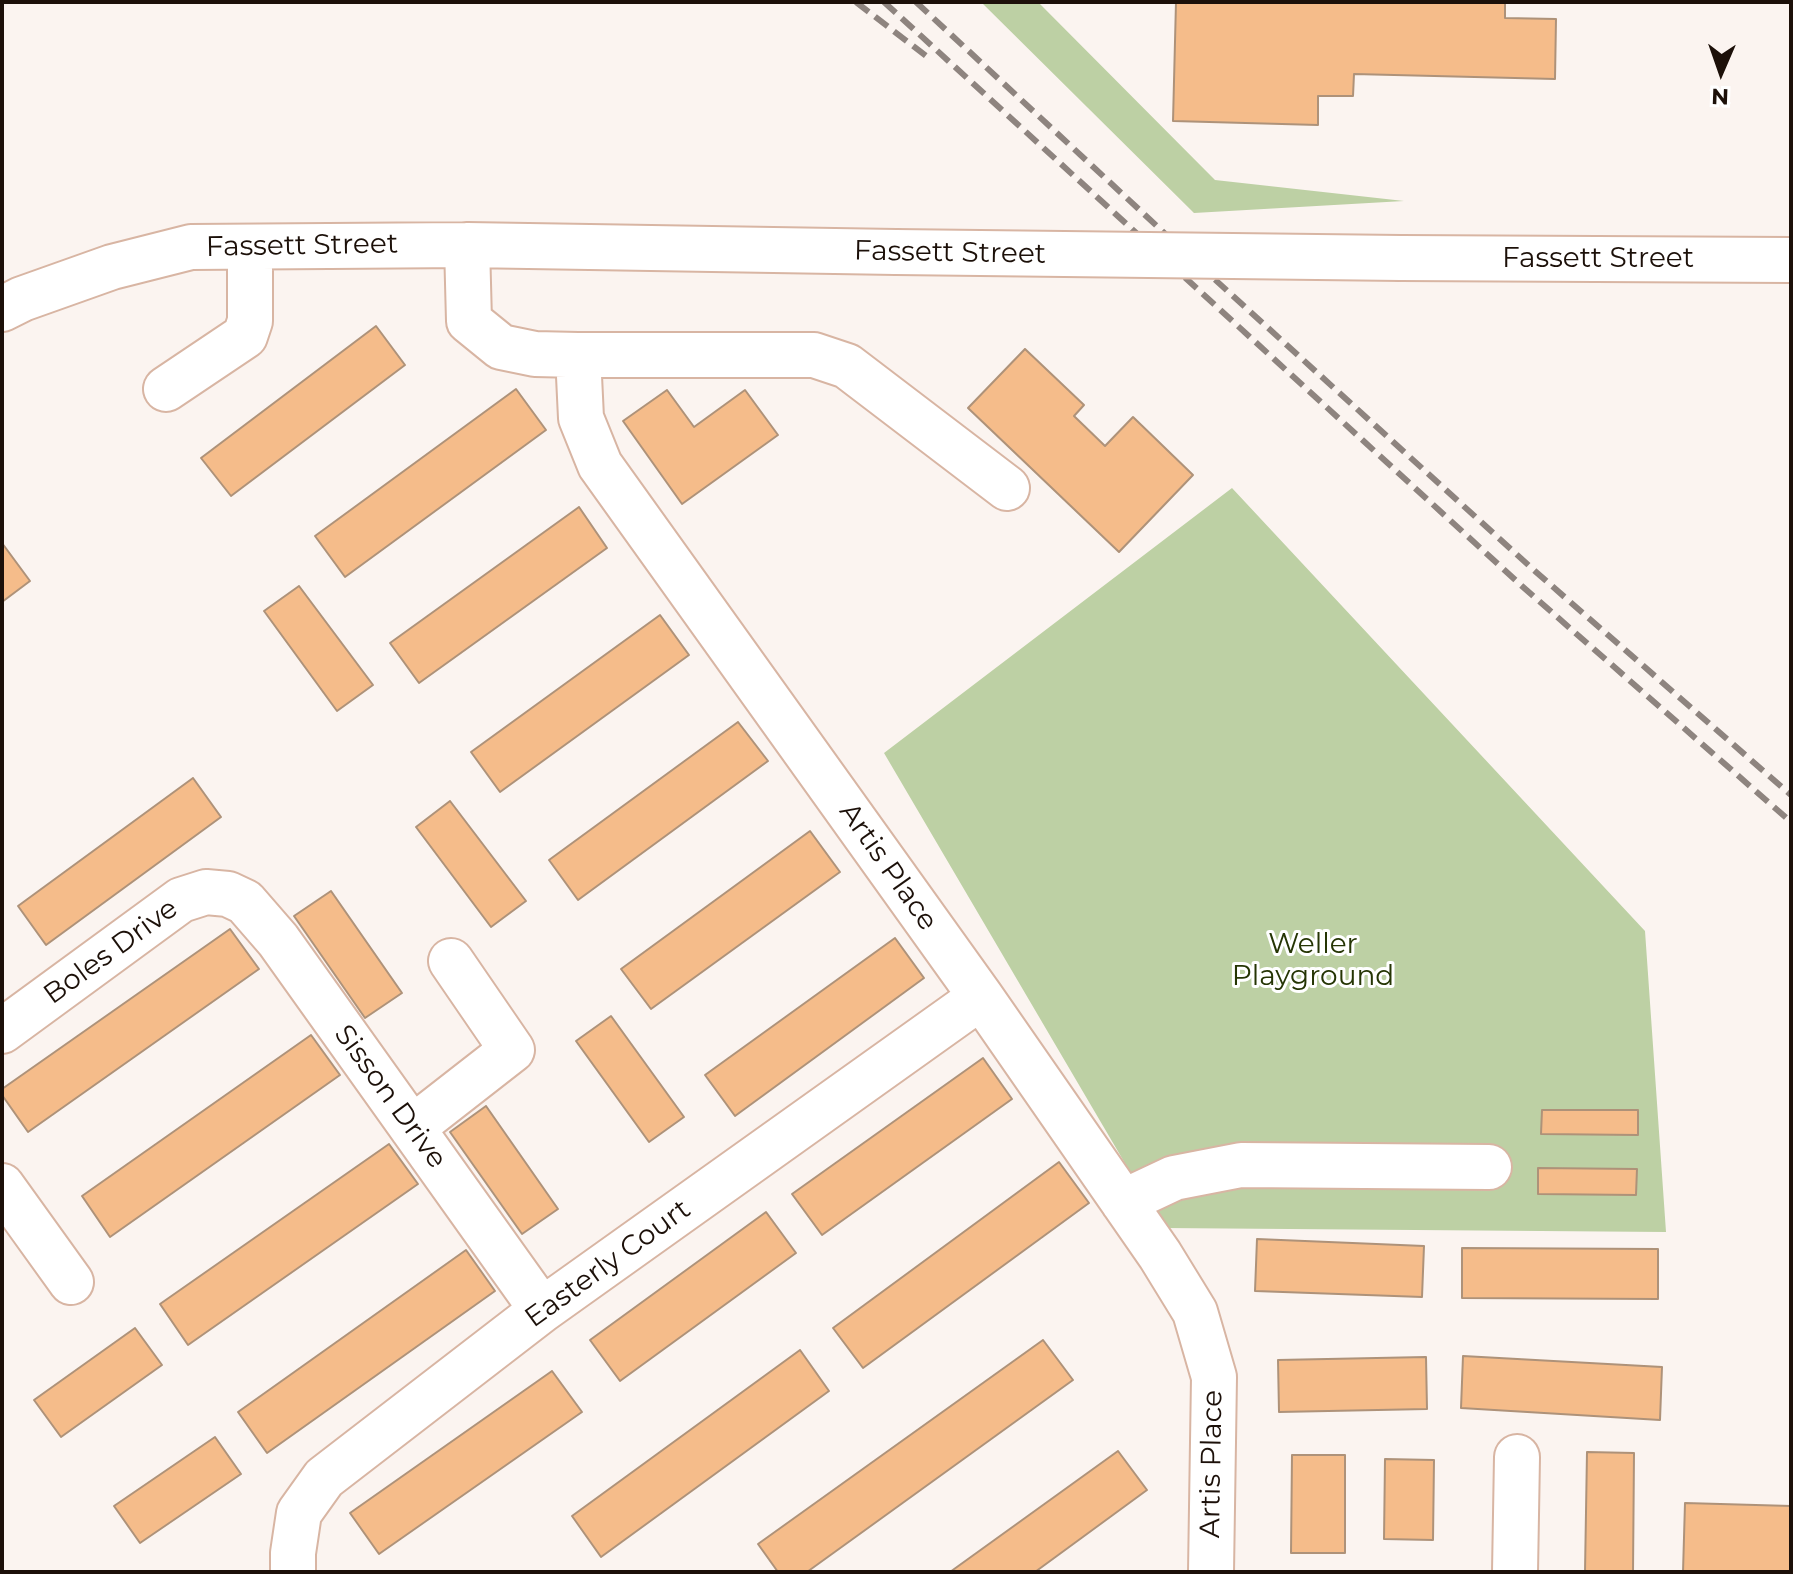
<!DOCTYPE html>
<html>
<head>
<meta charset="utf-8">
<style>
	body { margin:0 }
	#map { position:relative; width:1793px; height:1574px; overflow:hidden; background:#fbf4f0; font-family:Montserrat,sans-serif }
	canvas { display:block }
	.frame { position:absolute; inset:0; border:4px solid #1c1009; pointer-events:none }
	.north { position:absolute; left:1681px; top:32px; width:80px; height:80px; -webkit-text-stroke:6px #fff; paint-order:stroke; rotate:182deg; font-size:22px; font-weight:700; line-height:32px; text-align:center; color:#1c1009 }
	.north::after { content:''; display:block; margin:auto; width:28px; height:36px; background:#1c1009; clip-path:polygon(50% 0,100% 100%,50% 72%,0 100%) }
</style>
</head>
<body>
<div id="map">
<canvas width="1793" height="1574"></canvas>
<div class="frame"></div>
<div class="north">N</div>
</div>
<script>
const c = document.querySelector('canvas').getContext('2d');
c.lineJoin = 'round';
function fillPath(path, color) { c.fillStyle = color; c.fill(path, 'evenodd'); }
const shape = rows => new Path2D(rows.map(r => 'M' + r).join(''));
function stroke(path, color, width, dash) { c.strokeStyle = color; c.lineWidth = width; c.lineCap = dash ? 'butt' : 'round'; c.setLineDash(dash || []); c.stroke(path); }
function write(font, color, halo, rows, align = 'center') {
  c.font = font + ' Montserrat,sans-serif'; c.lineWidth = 6; c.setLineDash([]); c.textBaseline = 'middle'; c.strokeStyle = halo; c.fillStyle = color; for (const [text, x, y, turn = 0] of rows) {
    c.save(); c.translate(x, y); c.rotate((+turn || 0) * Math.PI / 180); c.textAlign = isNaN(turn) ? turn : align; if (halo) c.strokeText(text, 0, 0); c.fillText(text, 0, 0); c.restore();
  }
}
const green = shape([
	[981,2,1038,2,1215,180,1404,201,1194,213],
	[1232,488,1645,931,1666,1232,1163,1228,884,753]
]);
const building = shape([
	[1176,2,1505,2,1505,18,1556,19,1555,79,1354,74,1353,96,1318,96,1318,125,1173,121,1176,2],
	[376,326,405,365,231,496,201,458,376,326],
	[1025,349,1084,405,1074,416,1105,446,1133,417,1193,475,1119,552,968,408,1025,349],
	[516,389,546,430,345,577,315,536,516,389],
	[667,390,694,427,745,390,778,435,682,504,623,421,667,390],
	[579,507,607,548,419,683,390,643,579,507],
	[2,543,30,581,2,602,2,543],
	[299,586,373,685,337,711,264,611,299,586],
	[660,615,689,655,500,792,471,752,660,615],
	[738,722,768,761,578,900,549,860,738,722],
	[193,778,221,817,46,945,18,906,193,778],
	[450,801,526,901,491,927,416,827,450,801],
	[810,831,840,872,651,1009,621,969,810,831],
	[331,891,402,993,365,1018,294,916,331,891],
	[230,929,259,969,28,1132,2,1095,2,1089,230,929],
	[895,938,924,978,735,1116,705,1075,895,938],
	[611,1016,684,1117,649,1142,576,1041,611,1016],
	[311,1035,340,1075,110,1237,82,1196,311,1035],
	[983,1058,1012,1099,822,1235,792,1194,983,1058],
	[486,1106,558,1209,522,1234,450,1132,486,1106],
	[1542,1110,1638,1110,1638,1135,1541,1134,1542,1110],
	[389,1144,418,1184,188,1345,160,1304,389,1144],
	[1059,1162,1089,1203,863,1368,833,1328,1059,1162],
	[1538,1168,1637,1169,1636,1195,1538,1194,1538,1168],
	[766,1212,796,1253,620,1381,590,1340,766,1212],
	[1257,1239,1424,1246,1422,1297,1255,1291,1257,1239],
	[1462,1248,1658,1249,1658,1299,1462,1298,1462,1248],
	[466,1250,495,1291,267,1453,238,1412,466,1250],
	[135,1328,162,1365,61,1437,34,1400,135,1328],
	[1043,1340,1073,1380,807,1572,778,1572,758,1544,1043,1340],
	[800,1350,829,1391,601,1557,572,1516,800,1350],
	[1463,1356,1662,1367,1660,1420,1461,1408,1463,1356],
	[1426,1357,1427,1409,1279,1412,1278,1360,1426,1357],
	[552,1371,582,1412,379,1554,350,1513,552,1371],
	[215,1437,241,1474,140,1543,114,1506,215,1437],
	[1118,1451,1147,1490,1035,1572,950,1572,1118,1451],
	[1587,1452,1634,1453,1633,1572,1585,1572,1587,1452],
	[1292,1455,1345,1455,1345,1553,1291,1553,1292,1455],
	[1385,1459,1434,1460,1433,1540,1384,1539,1385,1459],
	[1685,1503,1791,1506,1791,1572,1683,1572,1685,1503]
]);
const minor = shape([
	[467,245,469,321,501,347,535,354,578,355,581,418,600,465,981,997,1160,1255,1195,1312,1214,1377,1211,1572],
	[1401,258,1791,260],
	[2,309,22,299,112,267,191,247,467,245,896,252],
	[578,355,814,355,847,366,1007,488],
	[166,389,245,336,250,321,250,247],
	[2,1031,181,900,206,892,228,894,245,902,278,940,542,1310],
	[412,1128,512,1050,451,961],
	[2,1186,71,1282],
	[1123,1202,1174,1178,1241,1165,1489,1167],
	[293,1572,293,1553,299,1513,324,1478,542,1310,981,997],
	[1515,1572,1517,1457]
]);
const rail = shape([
	[856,2,930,59],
	[884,2,1523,587,1791,822],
	[916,2,1188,255,1536,572,1791,795]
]);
const minorBridge = shape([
	[896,252,1401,258]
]);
const streetNames = [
	["Fassett Street",302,246,-1],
	["Fassett Street",950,253,1],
	["Fassett Street",1598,259],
	["Artis Place",888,867,55],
	["Boles Drive",111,952,-36],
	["Sisson Drive",390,1097,54],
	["Easterly Court",608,1264,-36],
	["Artis Place",1212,1464,-89]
];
const parkNames = [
	["Weller",1313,945],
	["Playground",1313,977]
];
fillPath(green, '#bdd0a4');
fillPath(building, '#f5bc8a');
stroke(building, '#ae9279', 2);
stroke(minor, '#d8b5a3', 48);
stroke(minor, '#fff', 44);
stroke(rail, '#8e847f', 6, [16, 8]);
stroke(minorBridge, '#d8b5a3', 48, []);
stroke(minorBridge, '#fff', 44);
write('28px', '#1c1009', '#fff', streetNames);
write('28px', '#253504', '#fff', parkNames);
</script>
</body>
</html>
